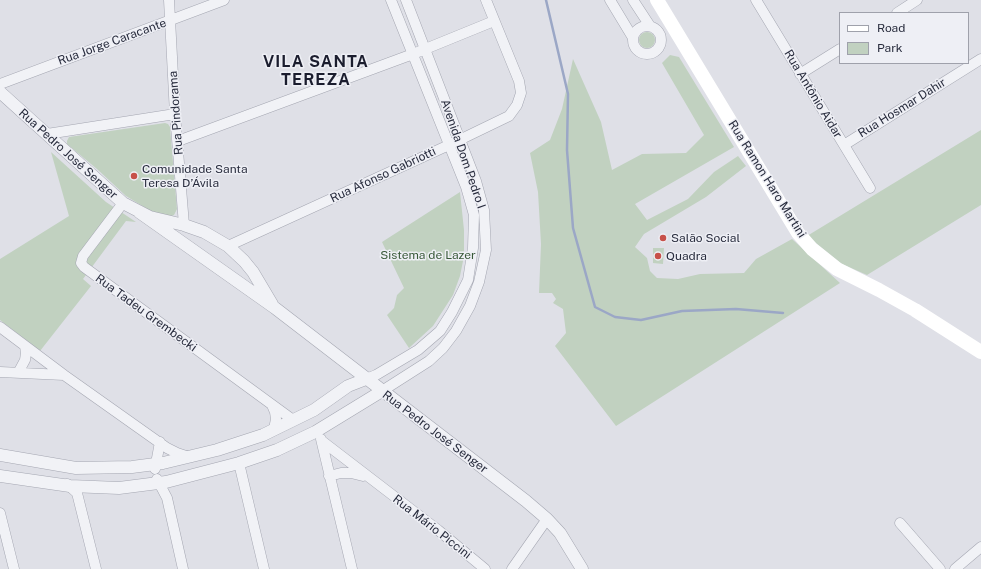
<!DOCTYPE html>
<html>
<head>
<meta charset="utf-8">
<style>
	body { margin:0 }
	#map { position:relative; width:981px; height:569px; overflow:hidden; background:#dfe0e7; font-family:"Public Sans",sans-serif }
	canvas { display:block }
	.legend { position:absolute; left:839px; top:12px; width:130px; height:52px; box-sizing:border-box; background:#eeeff5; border:1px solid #9fa1ab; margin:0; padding:5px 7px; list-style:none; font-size:12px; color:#282c3d }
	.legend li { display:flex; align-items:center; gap:8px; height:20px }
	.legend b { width:20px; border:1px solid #9fa1ab }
</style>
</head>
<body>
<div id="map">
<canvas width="981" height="569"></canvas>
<ul class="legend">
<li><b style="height:5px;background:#fff"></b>Road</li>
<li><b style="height:11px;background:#c1d1c0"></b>Park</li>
</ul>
</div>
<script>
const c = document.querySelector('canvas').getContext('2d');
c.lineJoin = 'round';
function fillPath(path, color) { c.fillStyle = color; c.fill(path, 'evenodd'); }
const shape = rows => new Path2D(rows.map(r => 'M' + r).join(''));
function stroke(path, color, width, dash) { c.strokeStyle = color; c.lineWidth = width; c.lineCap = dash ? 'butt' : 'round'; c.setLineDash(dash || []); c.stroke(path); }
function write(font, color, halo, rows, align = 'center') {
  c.font = font + ' "Public Sans",sans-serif'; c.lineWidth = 3; c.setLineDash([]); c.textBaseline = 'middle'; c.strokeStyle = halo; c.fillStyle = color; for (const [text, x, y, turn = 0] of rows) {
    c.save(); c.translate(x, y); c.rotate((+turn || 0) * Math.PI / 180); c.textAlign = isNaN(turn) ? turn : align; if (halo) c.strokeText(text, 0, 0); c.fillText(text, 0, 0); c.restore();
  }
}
const green = shape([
	'639 40a8 8 0 1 1 16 0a8 8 0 1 1-16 0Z',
	[670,55,679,57,734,147,635,204,647,220,688,199,714,172,738,156,746,166,706,197,644,234,635,247,647,258,650,271,657,278,678,279,700,274,744,273,756,259,792,239,840,283,616,426,555,346,566,333,563,309,553,303,556,299,552,293,539,293,541,244,538,192,530,153,550,140,562,109,573,59,601,122,612,170,642,154,686,153,704,135,662,63],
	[165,123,168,124,170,127,177,209,174,215,168,217,149,210,126,196,97,169,67,144,67,141,69,137],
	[981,130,981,205,867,275,842,264,807,236],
	[51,152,106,202,136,222,126,221,83,279,91,286,40,351,0,320,0,259,69,216],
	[460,192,464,230,464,256,460,276,453,295,433,326,409,348,387,315,394,308,397,295,404,288,382,242],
	[653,248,664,248,663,264,653,263]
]);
const stream = shape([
	[546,0,568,94,567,150,573,228,595,307,615,317,641,320,682,311,736,309,783,313]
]);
const minor = shape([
	[169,0,175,114,184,225],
	[610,0,633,38],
	[633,0,650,26],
	[756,0,870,188],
	[897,13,917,0],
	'633 40a14 14 0 1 1 28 0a14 14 0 1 1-28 0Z',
	[800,74,840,49],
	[0,84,224,0],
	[47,134,175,114],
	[178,141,413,54,494,21],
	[844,145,981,59],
	[123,203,83,256,81,263,84,267,293,420],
	[228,246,449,145,509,116,517,105,521,93,519,81,486,0],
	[0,327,64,375,167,448,177,453,189,457],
	[0,372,64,375],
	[18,373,25,360,26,353,25,346],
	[366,379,376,375,418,350,440,331,452,312,468,280,473,248,474,215,466,187,391,0],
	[382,391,429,361,443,348,456,331,470,306,479,282,486,250,484,210,476,181,406,0],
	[272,405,275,412,276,419,274,429],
	[321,439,352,569],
	[322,441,438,530,485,569],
	[239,463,264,569],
	[155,469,160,442],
	[329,476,341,473,351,473,363,476],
	[157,479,167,498,183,569],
	[67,484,77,493,96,569],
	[0,513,14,569],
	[900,523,940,569],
	[512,569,547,519],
	[955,569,981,547]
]);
const tertiary = shape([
	[0,92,123,203,150,217,184,225,204,232,228,246,244,261,253,272,272,304],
	[139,212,275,308,526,501,547,519,560,533,582,569],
	[0,455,76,468,132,467,163,463,217,450,263,435,314,410,348,386,366,379],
	[0,476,70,486,119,488,166,482,239,463,277,450,315,432,382,391]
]);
const secondary = shape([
	[657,0,798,233,812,249,837,269,879,290,915,310,981,352]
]);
const markers = [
	[134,176,4,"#c75049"],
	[663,238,4,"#c75049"],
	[658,256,4,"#c75049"]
];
const streetNames = [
	["Rua Jorge Caracante",112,42,-20],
	["Rua Antônio Aidar",813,94,59],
	["Rua Hosmar Dahir",902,108,-32],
	["Rua Pindorama",176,113,-94],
	["Rua Pedro José Senger",68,154,42],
	["Avenida Dom Pedro I",463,154,71],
	["Rua Afonso Gabriotti",383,175,-25],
	["Rua Ramon Haro Martini",767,179,58],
	["Rua Tadeu Grembecki",146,313,36],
	["Rua Pedro José Senger",435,432,37],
	["Rua Mário Piccini",432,527,38]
];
const poiNames = [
	["Comunidade Santa",142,169],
	["Teresa D’Ávila",142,183],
	["Salão Social",671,238],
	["Quadra",666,256]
];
const parkNames = [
	["Sistema de Lazer",428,255]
];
const districtNames = [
	["VILA SANTA",316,62],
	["TEREZA",316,80]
];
fillPath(green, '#c1d1c0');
stroke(stream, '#9ba7c6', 2.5);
stroke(minor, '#a4a6b1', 11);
stroke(tertiary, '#a4a6b1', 13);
stroke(minor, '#f1f2f6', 10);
stroke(tertiary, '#f1f2f6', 12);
stroke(secondary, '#fff', 14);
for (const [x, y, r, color] of markers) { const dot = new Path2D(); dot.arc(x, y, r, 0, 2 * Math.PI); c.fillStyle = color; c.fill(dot); stroke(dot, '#eeeff5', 1.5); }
write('12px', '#282c3d', '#eeeff5', streetNames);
write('12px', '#282c3d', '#eeeff5', poiNames, 'left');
write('12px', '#375837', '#eeeff5', parkNames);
c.letterSpacing = '1px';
write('bold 16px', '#1b1d2e', '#eeeff5', districtNames);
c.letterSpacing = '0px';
</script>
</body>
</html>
